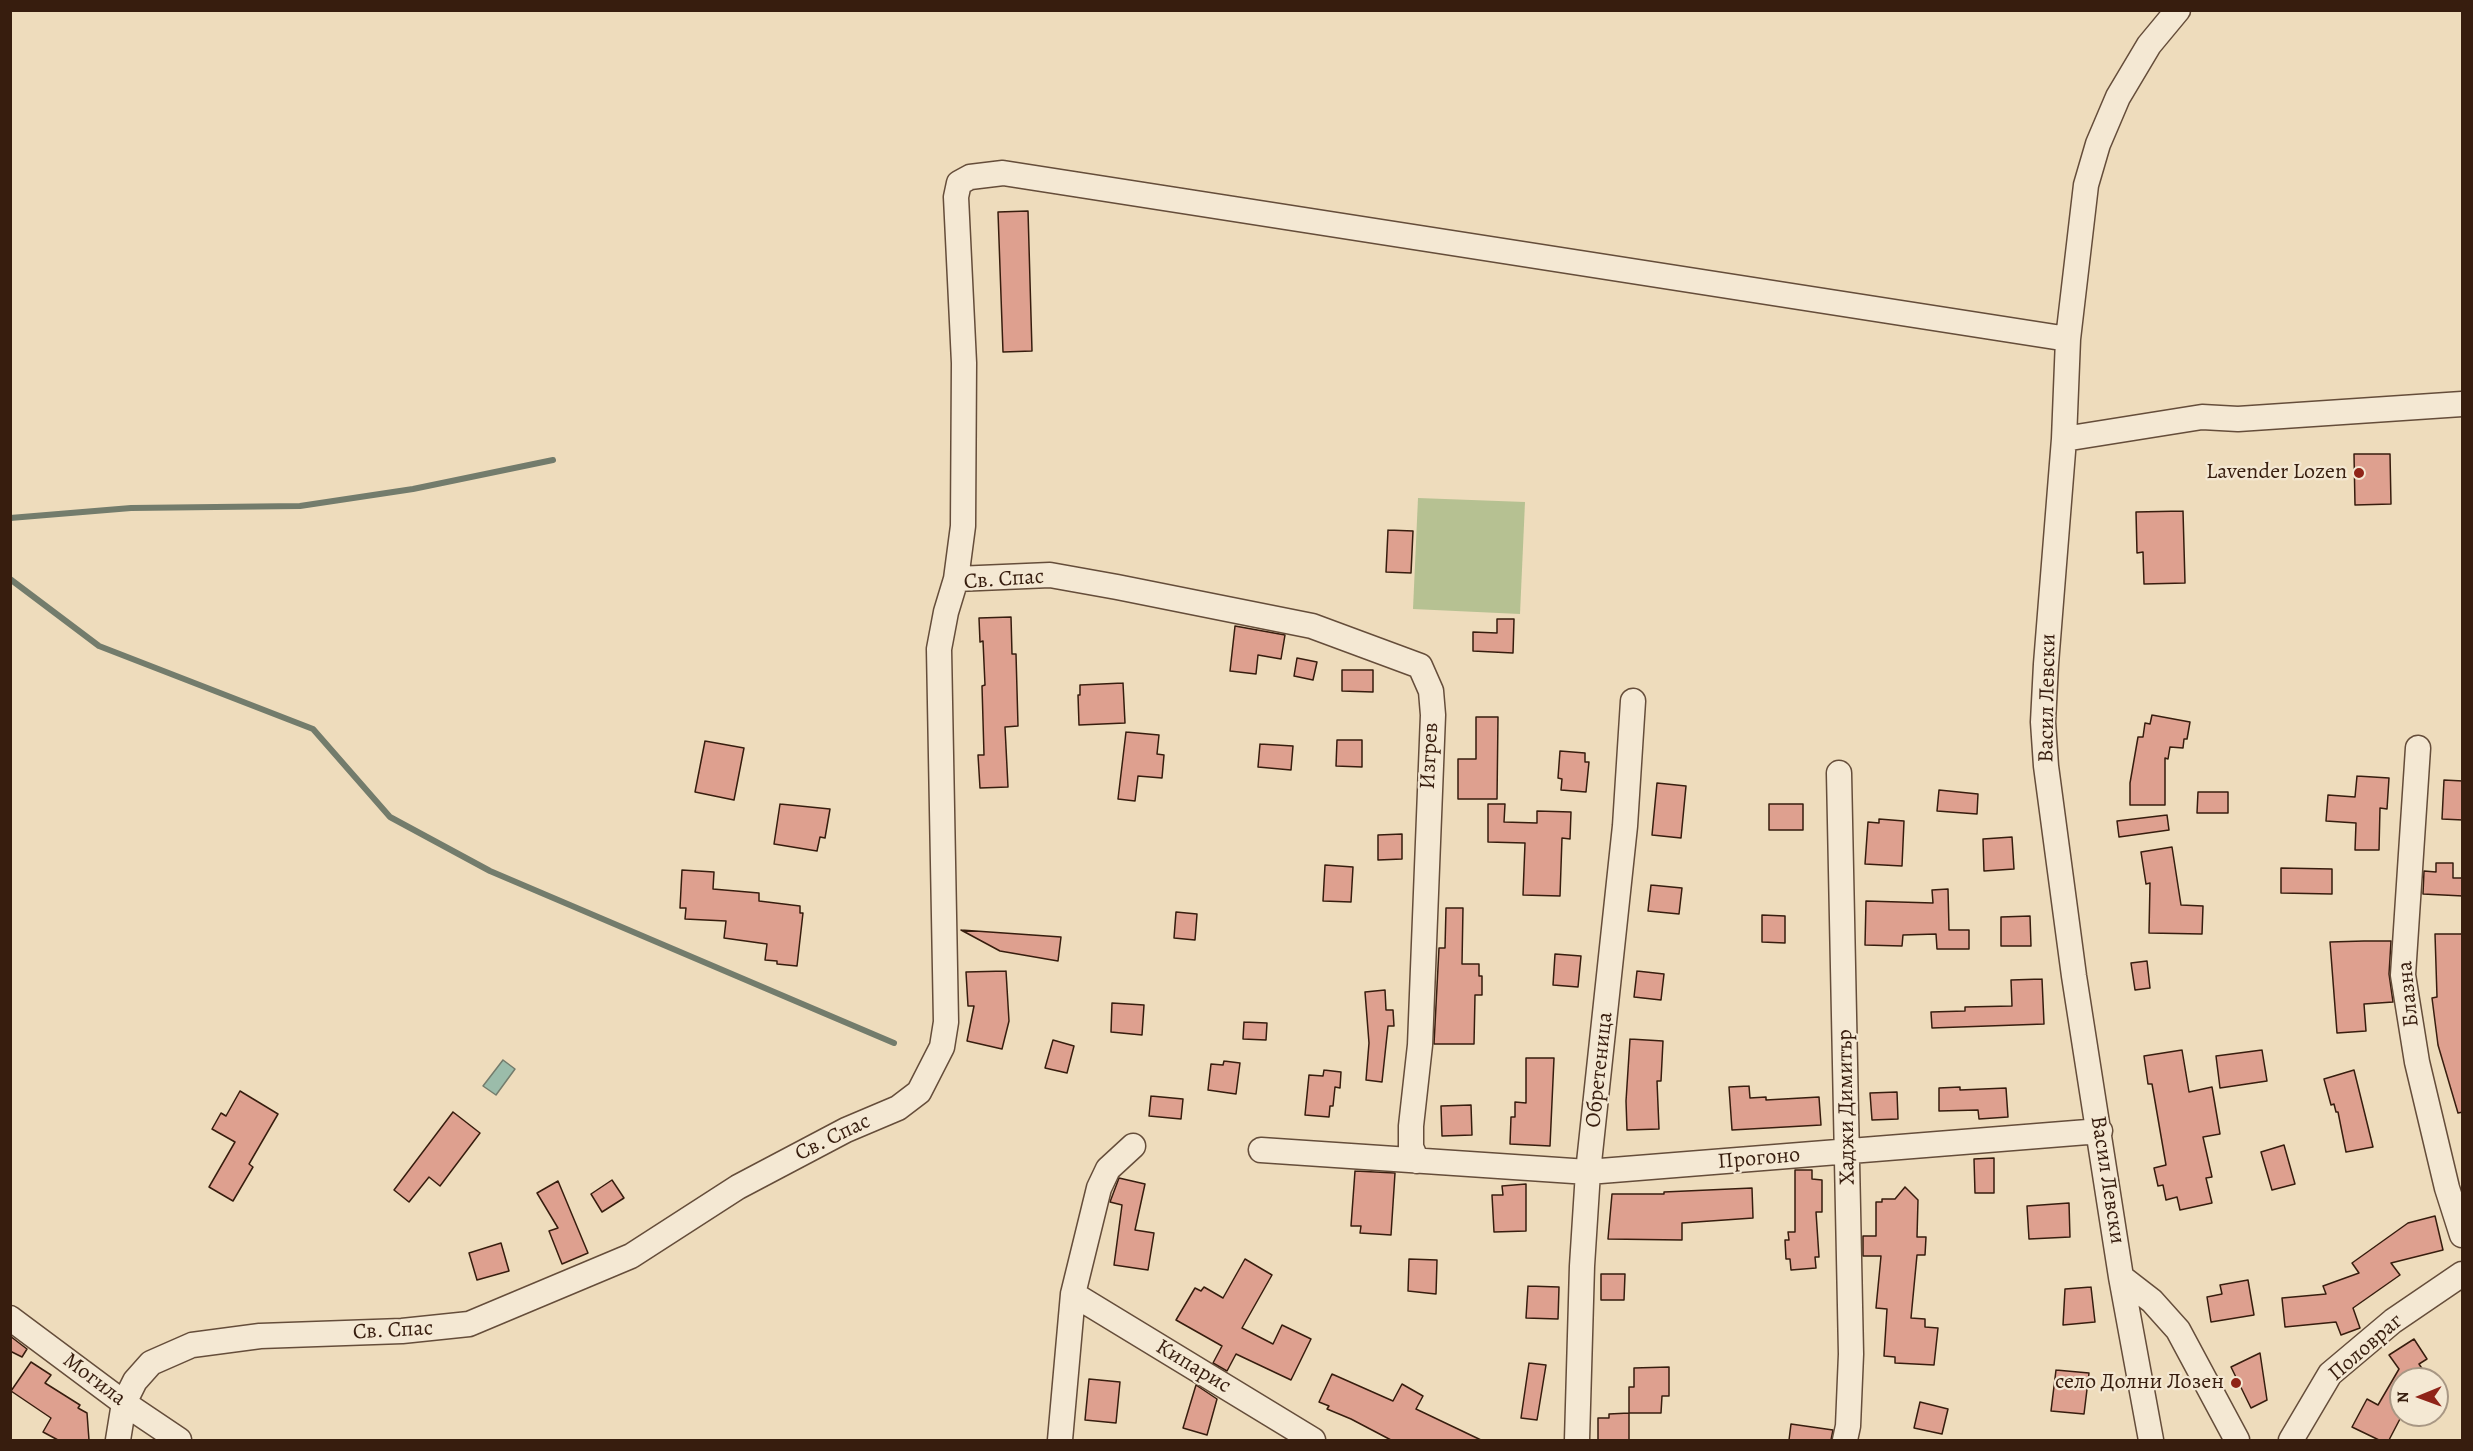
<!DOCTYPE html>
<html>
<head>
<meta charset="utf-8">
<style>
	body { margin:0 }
	#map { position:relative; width:2473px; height:1451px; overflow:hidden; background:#eedcbc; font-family:Alegreya,serif }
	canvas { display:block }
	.frame { position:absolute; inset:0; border:12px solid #371d0e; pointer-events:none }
	.north { position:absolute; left:2389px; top:1367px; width:60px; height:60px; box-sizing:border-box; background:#f4e8d3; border:2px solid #a89784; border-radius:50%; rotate:269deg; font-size:16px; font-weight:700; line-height:24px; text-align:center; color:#371d0e }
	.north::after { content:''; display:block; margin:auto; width:21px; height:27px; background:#8f2418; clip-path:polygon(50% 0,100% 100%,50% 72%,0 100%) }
</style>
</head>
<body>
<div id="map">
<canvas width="2473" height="1451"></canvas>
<div class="frame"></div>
<div class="north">N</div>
</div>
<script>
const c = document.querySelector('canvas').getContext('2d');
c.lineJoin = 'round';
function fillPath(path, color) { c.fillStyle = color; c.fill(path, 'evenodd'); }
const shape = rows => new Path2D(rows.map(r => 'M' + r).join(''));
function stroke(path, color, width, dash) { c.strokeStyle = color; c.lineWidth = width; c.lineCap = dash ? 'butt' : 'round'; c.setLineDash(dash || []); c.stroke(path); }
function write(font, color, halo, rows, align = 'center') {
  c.font = font + ' Alegreya,serif'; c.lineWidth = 4.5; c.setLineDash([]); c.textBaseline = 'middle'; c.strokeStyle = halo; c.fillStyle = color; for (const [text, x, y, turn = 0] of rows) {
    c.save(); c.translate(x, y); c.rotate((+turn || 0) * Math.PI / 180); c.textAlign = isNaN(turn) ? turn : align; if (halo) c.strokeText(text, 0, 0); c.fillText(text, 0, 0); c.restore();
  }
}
const green = shape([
	[1418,498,1525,502,1520,614,1413,609]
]);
const water = shape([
	[503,1060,515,1069,496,1095,483,1086,503,1060]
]);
const stream = shape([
	[10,518,131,508,300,506,413,489,553,460],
	[10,579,99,646,313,729,390,817,490,871,894,1043]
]);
const building = shape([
	[1028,211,1032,351,1003,352,998,212,1028,211],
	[2354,454,2390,454,2391,504,2355,505,2354,454],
	[2183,511,2185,583,2144,584,2143,552,2137,553,2136,512,2183,511],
	[1388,530,1413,531,1411,573,1386,572,1388,530],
	[1011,617,1012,654,1016,654,1018,726,1005,727,1008,787,980,788,978,755,984,755,982,686,985,685,983,641,980,642,979,618,1011,617],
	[1497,619,1514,619,1513,653,1473,651,1473,632,1497,633,1497,619],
	[1235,626,1285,635,1281,659,1258,655,1256,674,1230,671,1235,626],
	[1297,658,1317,662,1313,680,1294,676,1297,658],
	[1342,670,1373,670,1373,692,1342,691,1342,670],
	[1123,683,1125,723,1079,725,1078,695,1080,695,1080,685,1123,683],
	[2152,715,2190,722,2187,739,2184,739,2183,748,2170,747,2168,759,2165,758,2165,805,2130,805,2130,783,2138,737,2143,737,2145,723,2150,724,2152,715],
	[1476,717,1498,717,1497,799,1458,799,1458,759,1476,759,1476,717],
	[1126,732,1159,735,1157,754,1164,755,1162,778,1138,776,1135,801,1118,799,1126,732],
	[1337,740,1362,740,1362,767,1336,766,1337,740],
	[705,741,744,748,734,800,695,792,705,741],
	[1260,744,1293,746,1291,770,1258,767,1260,744],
	[1560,751,1585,753,1585,762,1589,762,1586,792,1561,790,1562,779,1558,778,1560,751],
	[2357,776,2389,778,2387,809,2380,808,2379,850,2355,850,2356,823,2326,821,2328,795,2355,797,2357,776],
	[2444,780,2463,781,2463,820,2442,819,2444,780],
	[1657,783,1686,786,1681,838,1652,835,1657,783],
	[1939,790,1978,794,1977,814,1937,811,1939,790],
	[2198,792,2228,792,2228,813,2197,813,2198,792],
	[780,804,830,809,825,838,820,837,817,851,774,844,780,804],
	[1488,804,1505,804,1504,822,1537,823,1537,811,1571,812,1570,839,1562,838,1560,896,1523,895,1525,843,1488,842,1488,804],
	[1769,804,1803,804,1803,830,1769,830,1769,804],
	[2167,815,2169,830,2119,837,2117,821,2167,815],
	[1879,819,1904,821,1902,866,1865,864,1868,822,1879,823,1879,819],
	[1402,834,1402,859,1378,860,1378,835,1402,834],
	[2012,837,2014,869,1984,871,1983,839,2012,837],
	[2172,847,2181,905,2203,906,2202,934,2149,933,2150,883,2146,884,2141,852,2172,847],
	[2436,863,2453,863,2453,878,2463,878,2463,896,2423,894,2424,871,2436,872,2436,863],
	[1325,865,1353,867,1351,902,1323,901,1325,865],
	[2281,868,2332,869,2332,894,2281,893,2281,868],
	[682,870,714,872,713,889,759,893,759,901,800,906,800,913,803,913,797,966,777,964,777,961,765,960,767,944,724,938,726,921,685,919,686,908,680,908,682,870],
	[1651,885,1682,888,1679,914,1648,911,1651,885],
	[1948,889,1949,930,1969,930,1969,949,1937,949,1936,934,1903,935,1902,946,1865,945,1866,901,1933,903,1932,890,1948,889],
	[1446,908,1463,908,1462,964,1479,964,1479,976,1482,976,1482,995,1475,995,1474,1044,1434,1044,1439,948,1445,948,1446,908],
	[1176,912,1197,914,1195,940,1174,938,1176,912],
	[1762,915,1785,916,1785,943,1762,942,1762,915],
	[2030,916,2031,946,2001,946,2001,917,2030,916],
	[961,930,1061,937,1058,961,1000,951,961,930],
	[2435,934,2462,934,2463,1112,2458,1113,2438,1045,2432,998,2437,997,2435,934],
	[2364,941,2391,941,2389,974,2393,1002,2364,1004,2366,1031,2337,1033,2330,942,2364,941],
	[1555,954,1581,956,1578,987,1553,985,1555,954],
	[2147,961,2150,988,2135,990,2131,963,2147,961],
	[1006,971,1009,1021,1002,1049,967,1041,974,1006,968,1006,966,972,1006,971],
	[1637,971,1664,974,1661,1000,1634,997,1637,971],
	[2042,979,2044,1024,1932,1028,1931,1012,1965,1011,1965,1007,2012,1006,2011,980,2042,979],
	[1385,990,1386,1010,1393,1010,1394,1026,1388,1026,1382,1082,1366,1080,1369,1043,1365,992,1385,990],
	[1112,1003,1144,1005,1142,1035,1111,1032,1112,1003],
	[1244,1022,1267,1023,1266,1040,1243,1039,1244,1022],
	[1630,1039,1663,1041,1661,1081,1657,1081,1659,1129,1627,1130,1626,1101,1630,1039],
	[1053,1040,1074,1046,1067,1073,1045,1068,1053,1040],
	[2182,1050,2189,1092,2212,1087,2220,1134,2203,1137,2212,1177,2206,1178,2212,1203,2180,1210,2177,1197,2166,1200,2163,1185,2158,1186,2154,1168,2166,1165,2152,1084,2148,1084,2144,1056,2182,1050],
	[2262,1050,2267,1081,2220,1088,2216,1056,2262,1050],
	[1526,1058,1554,1058,1550,1146,1510,1144,1511,1117,1515,1117,1515,1102,1526,1103,1526,1058],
	[1224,1061,1240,1063,1236,1094,1208,1090,1211,1064,1223,1065,1224,1061],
	[1324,1070,1341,1072,1340,1088,1335,1087,1333,1106,1330,1106,1329,1117,1305,1115,1309,1075,1323,1076,1324,1070],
	[2354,1070,2373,1147,2346,1152,2338,1112,2336,1112,2334,1104,2331,1105,2324,1079,2354,1070],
	[1749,1086,1750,1098,1766,1097,1766,1100,1819,1097,1821,1125,1732,1130,1729,1087,1749,1086],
	[1960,1087,1960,1090,2006,1088,2008,1117,1979,1119,1978,1110,1939,1111,1939,1088,1960,1087],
	[240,1091,278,1114,249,1164,253,1167,233,1201,209,1187,235,1142,212,1129,221,1113,226,1116,240,1091],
	[1897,1092,1898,1119,1872,1120,1870,1093,1897,1092],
	[1151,1096,1183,1099,1181,1119,1149,1116,1151,1096],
	[1471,1105,1472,1135,1442,1136,1441,1106,1471,1105],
	[453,1112,480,1133,440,1186,429,1177,409,1202,394,1190,453,1112],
	[2284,1145,2295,1184,2272,1190,2261,1152,2284,1145],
	[1994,1158,1994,1193,1975,1193,1974,1159,1994,1158],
	[1795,1170,1812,1170,1812,1179,1822,1180,1822,1212,1816,1212,1819,1257,1815,1257,1816,1268,1791,1270,1790,1259,1786,1259,1785,1240,1789,1240,1788,1232,1795,1232,1795,1170],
	[1355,1171,1395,1173,1391,1235,1360,1233,1361,1226,1351,1226,1355,1171],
	[1119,1178,1145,1184,1135,1230,1154,1233,1148,1270,1114,1265,1122,1205,1110,1202,1119,1178],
	[612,1180,624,1198,602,1212,591,1194,612,1180],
	[558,1181,588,1253,562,1264,549,1231,558,1228,537,1193,558,1181],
	[1526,1184,1526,1231,1494,1232,1492,1195,1503,1195,1502,1186,1526,1184],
	[1905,1187,1918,1200,1917,1237,1926,1237,1925,1255,1917,1255,1911,1318,1925,1319,1925,1327,1938,1328,1934,1365,1895,1363,1895,1357,1884,1356,1887,1309,1876,1308,1881,1256,1863,1256,1863,1236,1876,1236,1876,1202,1882,1202,1882,1199,1895,1199,1905,1187],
	[1752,1188,1753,1218,1682,1223,1682,1240,1608,1239,1612,1194,1664,1194,1664,1192,1752,1188],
	[2069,1203,2070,1237,2029,1239,2027,1206,2069,1203],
	[2435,1216,2443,1250,2391,1263,2400,1275,2353,1308,2360,1328,2341,1335,2336,1322,2285,1327,2282,1298,2326,1294,2323,1286,2359,1273,2352,1263,2408,1223,2435,1216],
	[501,1243,509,1271,477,1280,469,1253,501,1243],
	[1245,1259,1272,1275,1242,1328,1273,1344,1282,1325,1311,1339,1291,1380,1236,1354,1227,1371,1213,1363,1222,1346,1176,1320,1195,1288,1201,1291,1204,1287,1223,1298,1245,1259],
	[1409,1259,1437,1260,1436,1294,1408,1291,1409,1259],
	[1601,1274,1625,1274,1624,1300,1601,1300,1601,1274],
	[2248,1280,2254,1315,2211,1322,2207,1297,2222,1294,2220,1285,2248,1280],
	[1528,1286,1559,1287,1558,1319,1526,1318,1528,1286],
	[2091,1287,2095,1322,2063,1325,2065,1289,2091,1287],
	[10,1336,27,1349,22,1357,10,1351,10,1336],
	[2414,1339,2427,1359,2419,1364,2429,1379,2401,1379,2401,1417,2389,1440,2379,1440,2352,1427,2367,1399,2378,1405,2399,1369,2389,1355,2414,1339],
	[2260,1353,2267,1400,2251,1408,2231,1367,2260,1353],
	[31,1362,51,1375,45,1383,80,1405,78,1408,87,1413,89,1440,58,1440,43,1432,51,1418,11,1391,31,1362],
	[1529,1363,1546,1365,1537,1420,1521,1418,1529,1363],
	[1669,1367,1669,1396,1662,1396,1661,1413,1629,1413,1629,1440,1598,1440,1598,1418,1609,1418,1609,1414,1629,1413,1629,1387,1634,1387,1634,1368,1669,1367],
	[2056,1370,2089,1373,2084,1414,2051,1411,2056,1370],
	[1332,1374,1393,1401,1402,1384,1423,1396,1416,1409,1481,1440,1391,1440,1351,1419,1327,1409,1329,1406,1319,1402,1332,1374],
	[1089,1379,1120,1382,1116,1423,1085,1420,1089,1379],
	[1196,1385,1217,1399,1207,1435,1183,1428,1196,1385],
	[1920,1402,1948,1409,1942,1434,1914,1428,1920,1402],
	[1791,1424,1833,1430,1831,1440,1789,1440,1791,1424]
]);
const minor = shape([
	[2064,439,2202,417,2238,419,2462,404],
	[956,579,963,526,964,363,956,197,959,183,970,177,1003,173,2068,339],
	[2418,748,2403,975,2417,1062,2447,1188,2462,1235],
	[1839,773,1851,1354,1848,1426,1845,1440],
	[1261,1150,1588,1172,2100,1131],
	[2121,1277,2152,1301,2178,1330,2237,1440],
	[1073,1294,1313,1440],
	[10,1318,124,1403,179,1440],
	[118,1440,124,1403,135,1381,151,1363,192,1345,260,1336,402,1331,469,1324,631,1256,738,1187,846,1130,898,1108,919,1092,942,1047,946,1022,939,649,946,612,956,579,1050,575,1117,587,1312,626,1420,666,1431,691,1433,715,1420,1045,1411,1126,1411,1147,1417,1161],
	[1060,1440,1073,1294,1099,1188,1108,1169,1133,1146],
	[1577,1440,1582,1266,1588,1172,1625,826,1633,701],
	[2151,1440,2121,1277,2074,976,2046,766,2043,722,2046,664,2064,439,2068,339,2086,185,2098,144,2118,97,2149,45,2178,10],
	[2291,1440,2330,1374,2393,1321,2462,1274]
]);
const markers = [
	[2359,473,6,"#8f2418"],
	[2236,1383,6,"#8f2418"]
];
const poiNames = [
	["Lavender Lozen",2347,473],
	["село Долни Лозен",2224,1383]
];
const streetNames = [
	["Св. Спас",1004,580,-4],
	["Васил Левски",2048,698,-89],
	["Изгрев",1430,756,-87],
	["Блазна",2409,994,-96],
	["Обретеница",1600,1070,-84],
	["Хаджи Димитър",1847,1107,-91],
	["Св. Спас",833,1138,-26],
	["Прогоно",1759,1159,-5],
	["Васил Левски",2107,1180,81],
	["Св. Спас",393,1331,-3],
	["Половраг",2366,1348,-41],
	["Кипарис",1193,1367,31],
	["Могила",94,1380,37]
];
fillPath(green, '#b6c192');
fillPath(water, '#9bbcaa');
stroke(water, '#737c6c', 1.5);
stroke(stream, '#737c6c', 6);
fillPath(building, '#dea08f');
stroke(building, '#371d0e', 1.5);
stroke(minor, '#654d3a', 27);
stroke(minor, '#f4e8d3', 24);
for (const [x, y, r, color] of markers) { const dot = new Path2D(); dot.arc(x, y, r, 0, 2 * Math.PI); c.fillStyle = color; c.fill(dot); stroke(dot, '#f4e8d3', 2); }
write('22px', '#371d0e', '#f4e8d3', poiNames, 'right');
write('22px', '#371d0e', '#f4e8d3', streetNames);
</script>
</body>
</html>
